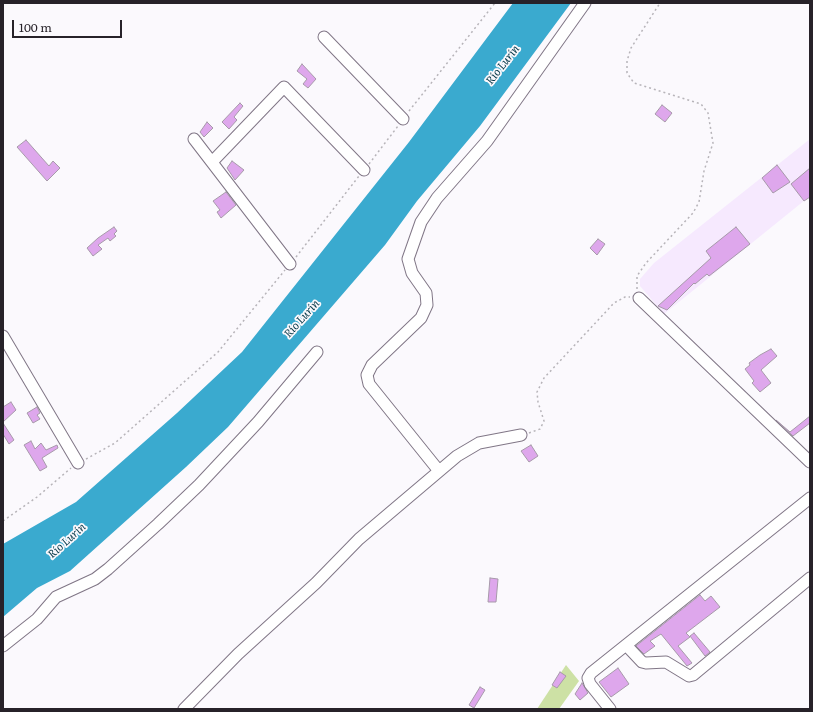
<!DOCTYPE html>
<html>
<head>
<meta charset="utf-8">
<style>
	body { margin:0 }
	#map { position:relative; width:813px; height:712px; overflow:hidden; background:#fbf9fd; font-family:Literata,serif }
	canvas { display:block }
	.frame { position:absolute; inset:0; border:4px solid #272229; pointer-events:none }
	.scale { position:absolute; left:12px; top:20px; width:110px; height:18px; box-sizing:border-box; border:2px solid #272229; border-top:0; padding-left:5px; font-size:12px; line-height:14px; white-space:nowrap; color:#272229; -webkit-text-stroke:3px #fbf9fd; paint-order:stroke }
</style>
</head>
<body>
<div id="map">
<canvas width="813" height="712"></canvas>
<div class="frame"></div>
<div class="scale">100 m</div>
</div>
<script>
const c = document.querySelector('canvas').getContext('2d');
c.lineJoin = 'round';
function fillPath(path, color) { c.fillStyle = color; c.fill(path, 'evenodd'); }
const shape = rows => new Path2D(rows.map(r => 'M' + r).join(''));
function stroke(path, color, width, dash) { c.strokeStyle = color; c.lineWidth = width; c.lineCap = dash ? 'butt' : 'round'; c.setLineDash(dash || []); c.stroke(path); }
function write(font, color, halo, rows, align = 'center') {
  c.font = font + ' Literata,serif'; c.lineWidth = 3.5; c.setLineDash([]); c.textBaseline = 'middle'; c.strokeStyle = halo; c.fillStyle = color; for (const [text, x, y, turn = 0] of rows) {
    c.save(); c.translate(x, y); c.rotate((+turn || 0) * Math.PI / 180); c.textAlign = isNaN(turn) ? turn : align; if (halo) c.strokeText(text, 0, 0); c.fillText(text, 0, 0); c.restore();
  }
}
const built = shape([
	[810,139,810,196,664,314,640,286,640,279,654,263]
]);
const green = shape([
	[566,665,579,681,559,709,537,709]
]);
const water = shape([
	[513,3,571,3,480,126,417,201,385,245,228,427,186,467,70,571,37,588,3,617,3,544,76,502,177,413,242,352,409,142]
]);
const building = shape([
	[302,64,316,79,308,88,303,84,307,79,297,71,302,64],
	[240,103,243,106,234,117,237,120,229,129,222,122,240,103],
	[662,105,672,113,665,122,655,114,662,105],
	[207,122,213,128,204,137,200,132,207,122],
	[26,140,49,166,53,161,60,168,47,181,17,147,26,140],
	[232,161,244,170,235,180,227,168,232,161],
	[777,165,790,182,773,193,762,178,777,165],
	[810,168,810,197,804,201,791,184,810,168],
	[226,192,236,205,221,218,217,212,220,210,213,201,226,192],
	[114,227,117,231,114,234,116,236,110,241,108,238,98,245,102,249,93,256,87,248,98,238,114,227],
	[736,227,750,244,709,276,707,274,695,284,694,283,667,310,658,306,711,258,706,251,736,227],
	[598,239,605,244,597,255,590,248,598,239],
	[771,349,777,356,761,370,771,383,760,392,752,383,754,381,745,369,750,365,749,363,760,355,771,349],
	[11,402,16,410,3,422,3,407,11,402],
	[37,407,40,413,37,415,40,419,33,423,27,413,37,407],
	[810,416,810,423,793,436,776,420,790,432,810,416],
	[3,423,14,440,9,444,3,434,3,423],
	[31,441,35,449,41,443,46,450,57,445,58,448,42,458,47,467,40,471,24,445,31,441],
	[531,445,538,456,529,462,521,451,531,445],
	[490,578,498,579,496,602,488,602,490,578],
	[700,595,705,601,711,596,720,607,686,633,690,637,678,646,692,663,687,666,661,634,650,641,655,646,644,654,636,646,700,595],
	[694,633,710,652,705,656,690,636,694,633],
	[618,668,629,684,611,697,599,682,618,668],
	[560,672,566,676,557,688,552,685,560,672],
	[582,683,588,693,580,700,575,694,582,683],
	[480,687,485,690,474,708,469,705,480,687]
]);
const path = shape([
	[409,111,495,3],
	[369,164,398,126],
	[296,257,359,176],
	[637,289,637,276,646,263,693,213,699,202,704,171,713,143,708,113,701,104,634,83,627,73,627,61,631,48,660,3],
	[529,433,540,429,544,421,538,402,537,392,544,378,614,303,625,297,630,297],
	[86,459,115,443,218,352,285,270],
	[3,521,37,497,71,468]
]);
const minor = shape([
	[324,37,403,119],
	[194,139,290,264],
	[212,162,284,87,364,170],
	[639,298,810,462],
	[3,336,78,463],
	[439,471,369,384,367,375,372,365,421,318,427,305,426,293,412,273,408,259,421,222,437,198,487,141,585,3],
	[626,645,642,662,646,663,666,662,689,676,693,675,810,578],
	[3,646,37,619,56,597,95,579,108,569,158,524,199,485,258,422,317,352],
	[184,709,238,654,316,583,359,539,457,456,479,443,521,435],
	[610,709,590,684,588,678,591,673,810,498]
]);
const waterNames = [
	["Río Lurín",503,65,-52],
	["Río Lurín",302,319,-48],
	["Río Lurín",67,541,-42]
];
fillPath(built, '#f6e9fe');
fillPath(green, '#cde1a5');
fillPath(water, '#3aaacf');
fillPath(building, '#dea7ec');
stroke(building, '#a79aaa', 1);
stroke(minor, '#807686', 13);
stroke(path, '#b7b4b9', 1.5, [2, 3]);
stroke(minor, '#fff', 11);
write('italic 11px', '#053848', '#fbf9fd', waterNames);
</script>
</body>
</html>
